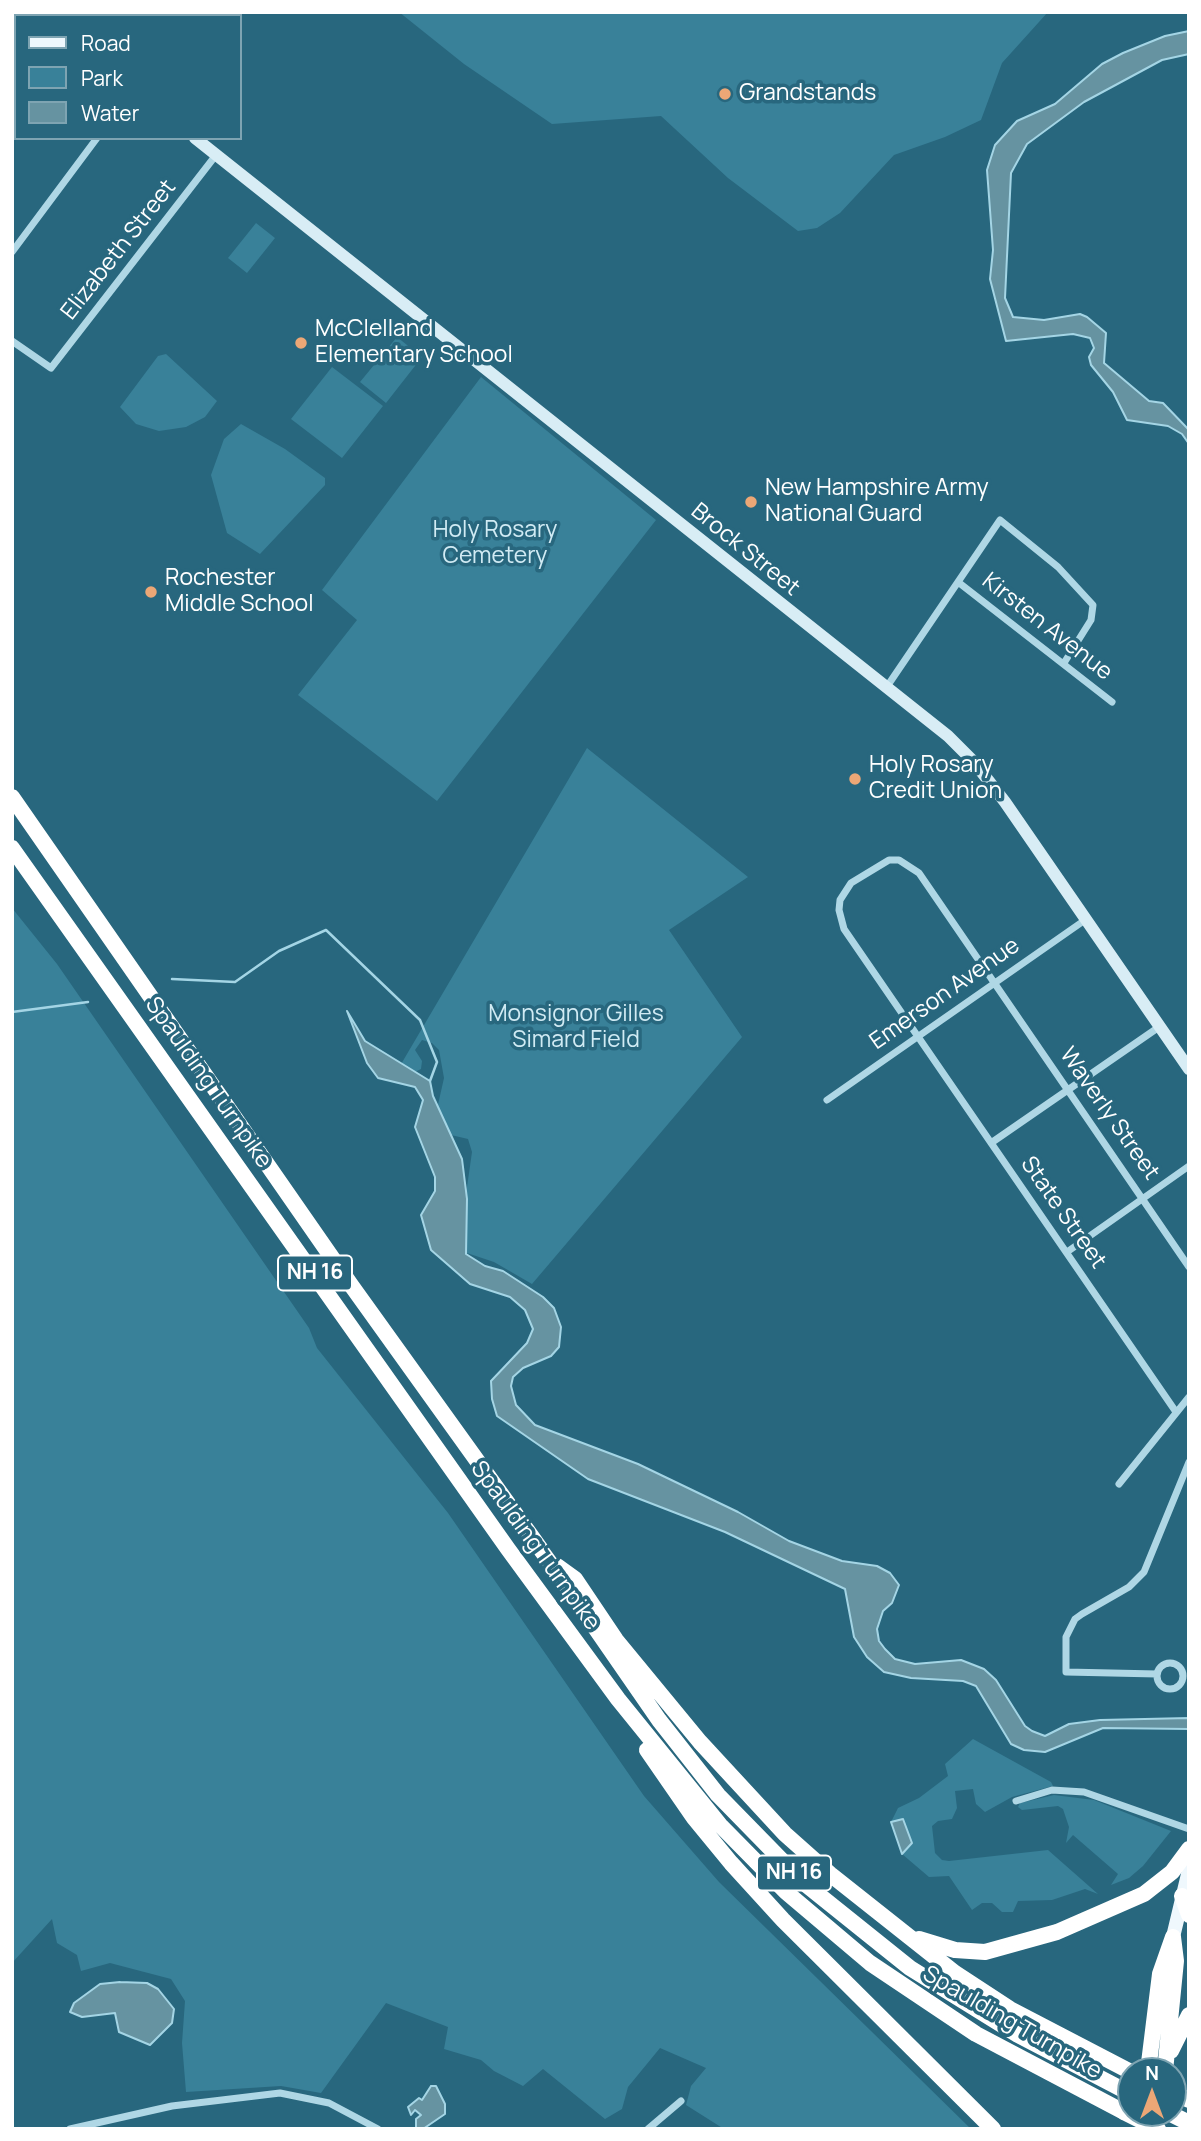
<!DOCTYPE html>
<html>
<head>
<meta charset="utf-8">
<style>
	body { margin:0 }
	#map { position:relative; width:1201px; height:2141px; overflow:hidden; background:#28677e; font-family:Manrope,sans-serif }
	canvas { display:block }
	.frame { position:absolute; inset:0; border:14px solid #fff; pointer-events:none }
	.legend { position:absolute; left:14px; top:14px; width:228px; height:126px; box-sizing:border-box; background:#28677e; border:2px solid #7ea4b2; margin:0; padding:9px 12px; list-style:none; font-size:21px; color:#fff }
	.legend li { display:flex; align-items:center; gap:14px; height:35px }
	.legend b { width:35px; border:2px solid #7ea4b2 }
	.north { position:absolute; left:1117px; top:2057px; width:70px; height:70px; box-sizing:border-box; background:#28677e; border:2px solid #7ea4b2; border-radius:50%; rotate:0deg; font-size:19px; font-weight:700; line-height:28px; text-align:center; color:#fff }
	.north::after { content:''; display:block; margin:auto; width:24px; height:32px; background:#eca776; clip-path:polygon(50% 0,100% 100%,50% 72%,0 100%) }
</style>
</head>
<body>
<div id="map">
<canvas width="1201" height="2141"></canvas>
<div class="frame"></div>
<ul class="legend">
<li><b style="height:9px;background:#eff8fd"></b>Road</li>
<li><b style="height:19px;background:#398199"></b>Park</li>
<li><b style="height:19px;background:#6693a1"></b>Water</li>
</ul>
<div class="north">N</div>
</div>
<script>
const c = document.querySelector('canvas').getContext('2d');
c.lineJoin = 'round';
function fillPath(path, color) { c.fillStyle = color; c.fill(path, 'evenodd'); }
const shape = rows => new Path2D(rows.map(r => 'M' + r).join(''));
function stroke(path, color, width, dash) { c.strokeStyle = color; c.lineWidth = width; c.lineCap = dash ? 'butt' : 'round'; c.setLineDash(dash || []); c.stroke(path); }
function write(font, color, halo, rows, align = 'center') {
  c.font = font + ' Manrope,sans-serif'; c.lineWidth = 7; c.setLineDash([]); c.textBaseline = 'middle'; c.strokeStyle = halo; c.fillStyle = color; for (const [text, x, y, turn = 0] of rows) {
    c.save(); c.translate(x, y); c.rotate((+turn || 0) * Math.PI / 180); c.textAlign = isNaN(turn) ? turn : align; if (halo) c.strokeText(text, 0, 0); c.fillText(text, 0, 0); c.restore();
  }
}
const green = shape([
	[399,12,1048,12,1002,63,981,120,945,137,894,155,840,213,817,228,798,231,728,178,661,116,552,124,464,64],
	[256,223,275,238,247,273,228,258],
	[397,337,422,357,386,403,360,382],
	[166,354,217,401,205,417,186,427,159,431,136,424,120,407,158,356],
	[332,367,383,406,342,458,291,419],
	[481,377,656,520,437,801,298,695,357,620,322,590],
	[241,424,285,449,325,478,325,485,260,554,227,533,211,475,224,439],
	[587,748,748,877,669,930,742,1037,532,1284,494,1262,458,1250,472,1152,468,1139,451,1135,435,1118,444,1078,439,1050,432,1043,422,1040,415,1050,422,1061,421,1069,413,1073,397,1071],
	[12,908,57,964,309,1328,317,1348,448,1513,644,1796,719,1882,971,2129,724,2129,686,2105,691,2086,706,2068,660,2048,628,2087,622,2109,605,2119,543,2069,523,2086,494,2071,481,2060,444,2049,448,2027,386,2003,321,2093,281,2086,186,2092,182,2043,185,2001,171,1979,110,1963,81,1971,77,1955,57,1943,52,1919,12,1963],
	[973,1739,1051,1782,1053,1786,1012,1797,985,1812,976,1804,973,1789,955,1791,957,1808,952,1819,938,1821,932,1826,935,1853,942,1860,949,1861,1048,1850,1098,1894,1085,1889,1052,1900,1018,1901,1013,1912,1002,1912,992,1903,982,1903,972,1910,949,1876,929,1877,902,1854,891,1822,898,1808,919,1798,948,1776,945,1764],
	[1054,1795,1094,1800,1171,1831,1143,1866,1129,1878,1111,1885,1118,1874,1073,1835,1066,1843,1069,1827,1063,1809,1058,1806,1022,1810,1018,1807,1020,1803]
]);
const water = shape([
	[1189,31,1189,54,1162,60,1084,102,1027,144,1011,173,1005,298,1013,317,1044,320,1080,314,1087,317,1106,333,1104,363,1149,401,1163,403,1189,430,1189,444,1182,434,1168,426,1127,420,1113,392,1091,365,1089,357,1094,348,1090,338,1073,334,1006,341,990,279,993,250,987,170,995,145,1017,121,1055,104,1102,64,1123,53,1165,36,1189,31],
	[347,1011,365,1041,430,1081,433,1096,462,1159,467,1199,466,1254,485,1266,503,1271,543,1297,554,1308,561,1327,559,1347,551,1356,523,1368,513,1377,511,1386,516,1405,535,1425,638,1464,738,1512,789,1541,842,1561,877,1566,890,1573,899,1585,892,1603,883,1611,877,1629,879,1641,885,1649,895,1659,915,1664,961,1660,984,1669,996,1680,1025,1726,1032,1731,1045,1736,1069,1724,1100,1720,1189,1718,1189,1729,1103,1728,1045,1752,1024,1750,1011,1744,976,1686,963,1681,911,1678,884,1672,867,1657,854,1637,845,1589,725,1532,588,1479,497,1416,492,1399,491,1381,527,1343,533,1329,525,1310,510,1297,470,1284,431,1250,421,1215,435,1191,435,1177,415,1127,423,1100,415,1087,378,1078,367,1063,347,1011],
	[903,1819,912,1843,902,1854,891,1822,903,1819],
	[120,1982,147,1983,158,1989,174,2009,172,2023,150,2045,119,2032,115,2013,82,2017,70,2012,74,2003,100,1984,120,1982],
	[431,2086,436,2086,445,2104,445,2114,423,2129,416,2129,416,2119,421,2115,415,2110,411,2115,408,2107,419,2098,422,2100,431,2086]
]);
const stream = shape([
	[172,979,235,982,279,951,326,930,420,1020,437,1062,430,1081],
	[12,1012,88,1002]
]);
const street = shape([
	[12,252,97,138],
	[12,341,51,368,216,155],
	[958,582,1112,702],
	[886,688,1000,520,1058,567,1093,605,1091,620,1064,663],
	[827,1100,1085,920],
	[991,1143,1159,1027],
	[1067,1252,1189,1166],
	[1176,1412,844,929,839,910,840,900,851,883,889,860,899,860,919,873,1189,1267],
	[1119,1484,1189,1397],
	'1157 1676a13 13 0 1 1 26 0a13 13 0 1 1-26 0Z',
	[1157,1674,1066,1672,1066,1637,1075,1619,1082,1614,1129,1587,1144,1572,1189,1462],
	[1016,1801,1052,1790,1084,1792,1189,1829],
	[70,2129,172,2106,280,2093,329,2103,378,2129],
	[648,2129,681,2101]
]);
const secondary = shape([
	[35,12,40,16],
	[195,138,948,736,974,762,1005,802,1189,1069]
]);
const primary = shape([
	[1173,1937,1189,1870]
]);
const highway = shape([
	[12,797,351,1285,547,1558,659,1720,718,1795,804,1883,910,1968,1018,2035,1131,2094],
	[12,848,508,1549,618,1699,720,1825,786,1892,870,1963,976,2034,1124,2112],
	[557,1566,575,1579,616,1640,700,1742,785,1834,830,1874,955,1973,1010,2009,1131,2072],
	[647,1750,694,1818,731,1863,783,1920,993,2129],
	[1182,1896,1189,1915],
	[919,1939,955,1950,985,1952,1057,1932,1144,1894,1172,1872,1189,1849],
	[1171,2051,1189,2015],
	[1148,2071,1160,1974,1173,1937],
	[1165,2071,1176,1961,1173,1937],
	[1173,2093,1189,2100],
	[1169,2113,1189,2123]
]);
const highwayBridge = shape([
	[1124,2112,1158,2129]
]);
const markers = [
	[725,94,7,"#eca776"],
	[301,343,7,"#eca776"],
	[751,502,7,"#eca776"],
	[151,592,7,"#eca776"],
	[855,779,7,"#eca776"]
];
const shields = [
	[315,1273,74],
	[794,1873,74]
];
const shieldNames = [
	["NH 16",315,1273],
	["NH 16",794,1873]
];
const poiNames = [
	["Grandstands",739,94],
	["McClelland",315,330],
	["Elementary School",315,356],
	["New Hampshire Army",765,489],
	["National Guard",765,515],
	["Rochester",165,579],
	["Middle School",165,605],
	["Holy Rosary",869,766],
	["Credit Union",869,792]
];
const streetNames = [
	["Elizabeth Street",119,250,-52],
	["Brock Street",745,550,39],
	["Kirsten Avenue",1047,627,38],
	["Emerson Avenue",945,994,-35],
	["Spaulding Turnpike",208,1083,55],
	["Waverly Street",1109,1114,55],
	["State Street",1063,1213,55],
	["Spaulding Turnpike",535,1546,54],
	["Spaulding Turnpike",1012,2023,30]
];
const parkNames = [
	["Holy Rosary",495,531],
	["Cemetery",495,557],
	["Monsignor Gilles",576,1015],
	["Simard Field",576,1041]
];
fillPath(green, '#398199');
fillPath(water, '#6693a1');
stroke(water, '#a4d5e5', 2);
stroke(stream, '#a4d5e5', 2.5);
stroke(street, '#afd7e5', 7);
stroke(secondary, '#d8edf5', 12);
stroke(primary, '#eff8fd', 14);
stroke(highway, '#fff', 16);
stroke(highwayBridge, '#fff', 16);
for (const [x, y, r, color] of markers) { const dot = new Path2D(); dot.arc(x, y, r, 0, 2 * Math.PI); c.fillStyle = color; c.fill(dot); stroke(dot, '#28677e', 2.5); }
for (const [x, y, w] of shields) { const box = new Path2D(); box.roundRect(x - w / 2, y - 17.5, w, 35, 5); c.fillStyle = '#28677e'; c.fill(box); stroke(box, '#fff', 2); }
write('bold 21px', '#fff', null, shieldNames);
write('23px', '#fff', '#28677e', poiNames, 'left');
write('23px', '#fff', '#28677e', streetNames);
write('23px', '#d1ebf4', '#28677e', parkNames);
</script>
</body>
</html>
